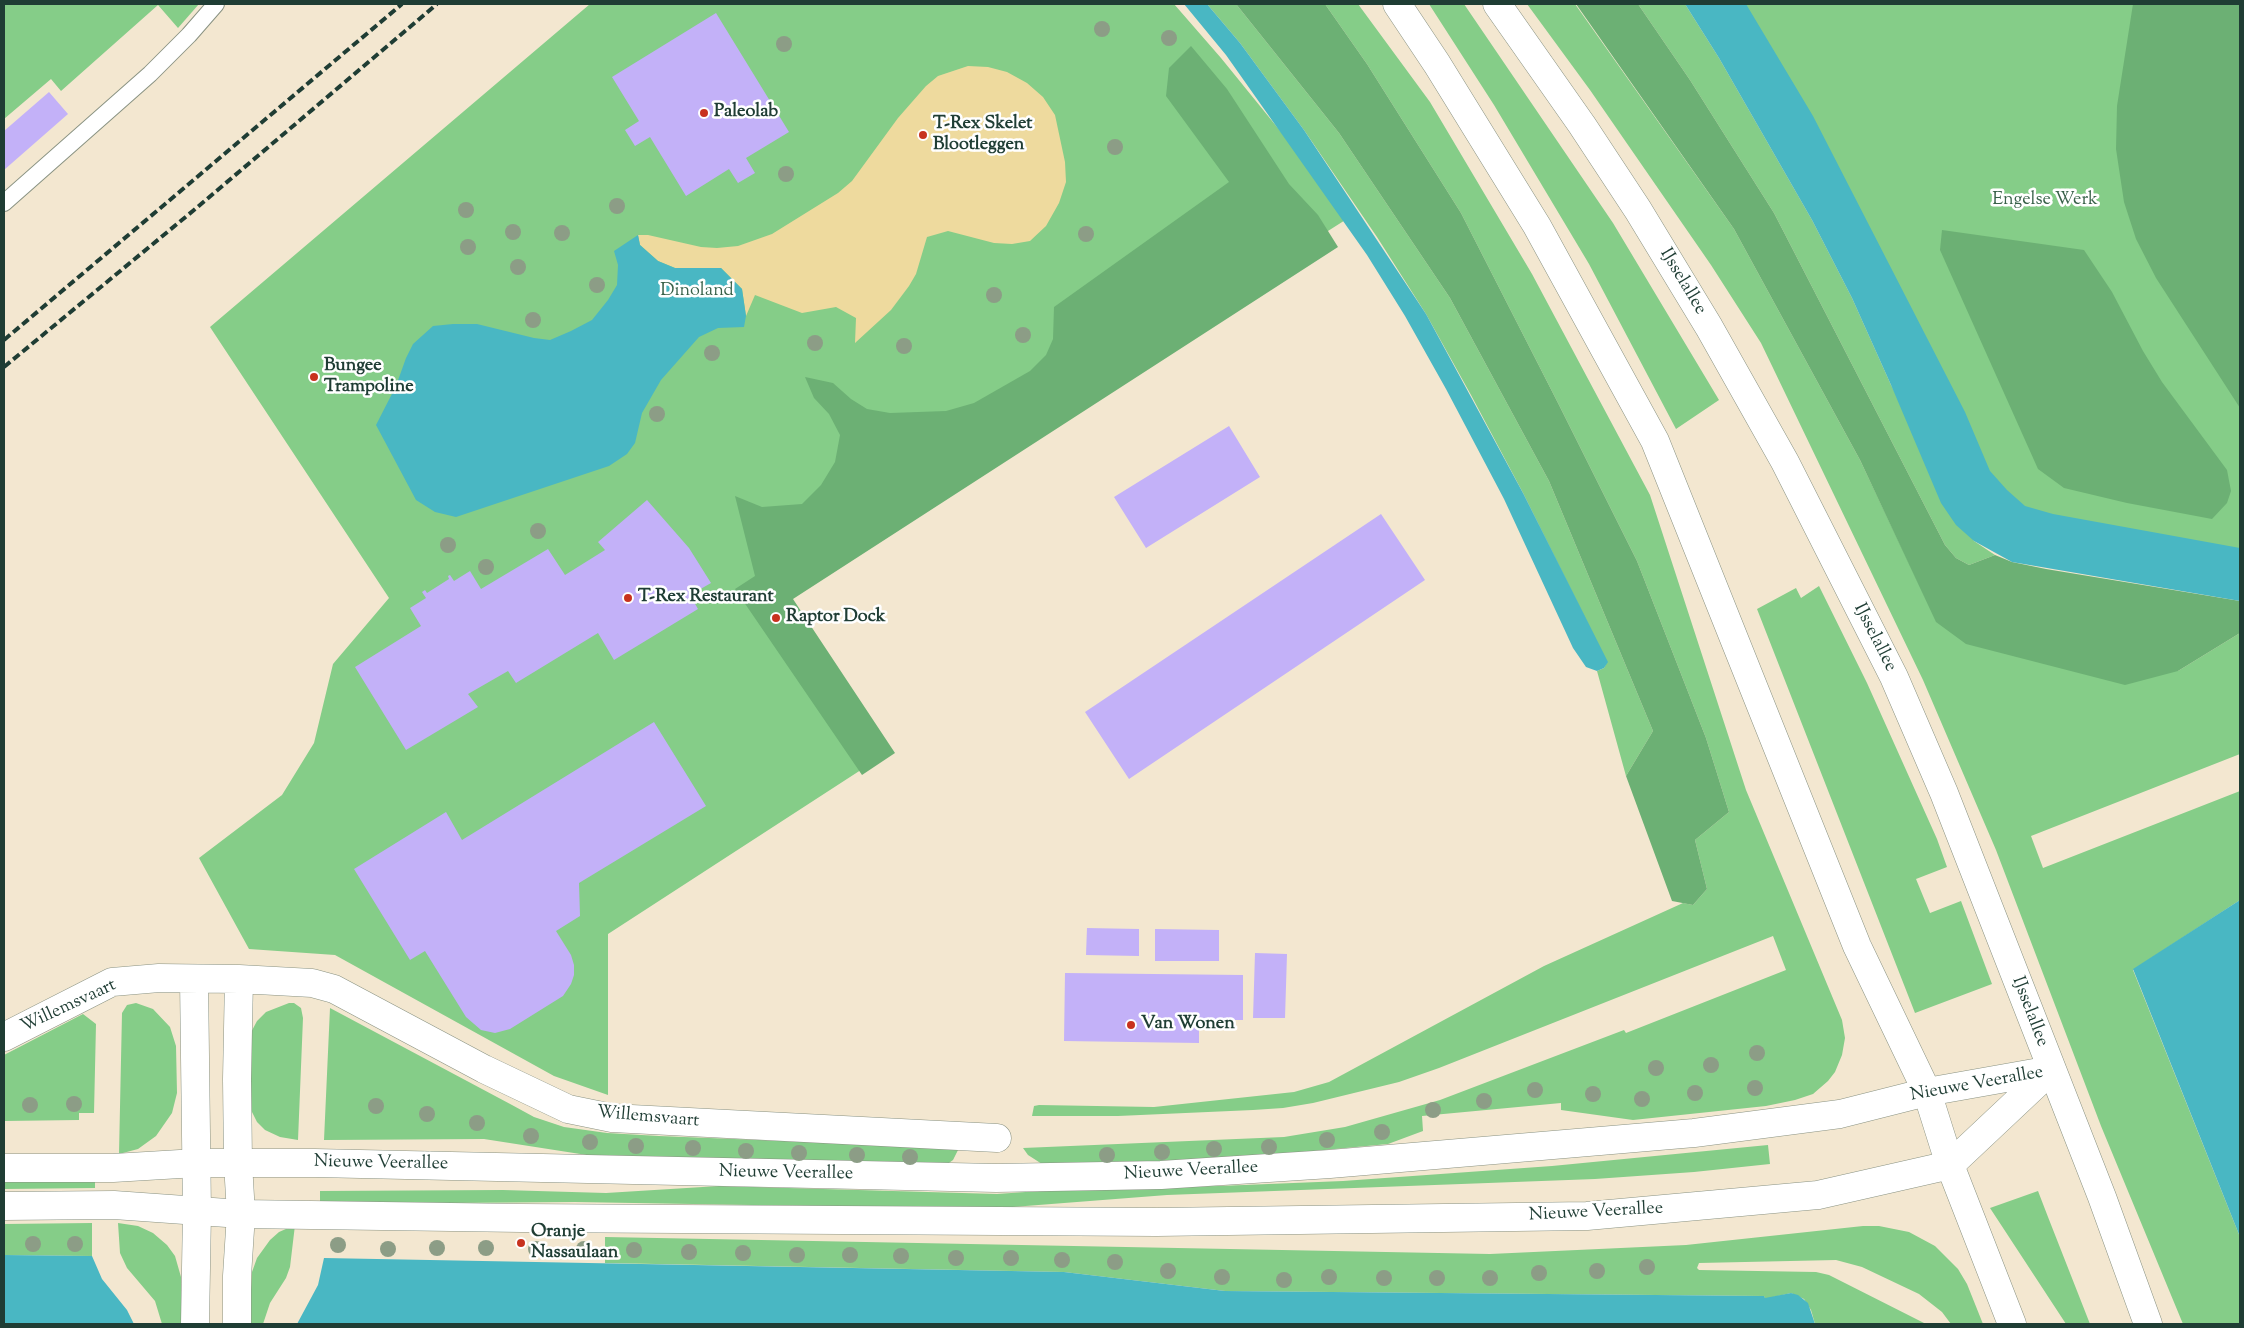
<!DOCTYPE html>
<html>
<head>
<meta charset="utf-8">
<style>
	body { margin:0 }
	#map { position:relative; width:2244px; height:1328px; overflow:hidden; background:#f3e7d0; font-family:"Sorts Mill Goudy",serif }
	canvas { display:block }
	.frame { position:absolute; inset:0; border:5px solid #1f3d34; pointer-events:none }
</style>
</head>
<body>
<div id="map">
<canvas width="2244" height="1328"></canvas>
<div class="frame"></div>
</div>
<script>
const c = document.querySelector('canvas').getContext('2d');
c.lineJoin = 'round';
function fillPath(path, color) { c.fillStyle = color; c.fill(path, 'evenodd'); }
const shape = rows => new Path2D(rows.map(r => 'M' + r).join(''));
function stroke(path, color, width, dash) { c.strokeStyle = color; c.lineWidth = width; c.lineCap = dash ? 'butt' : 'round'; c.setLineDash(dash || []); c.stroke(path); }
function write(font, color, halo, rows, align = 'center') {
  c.font = font + ' "Sorts Mill Goudy",serif'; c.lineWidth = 5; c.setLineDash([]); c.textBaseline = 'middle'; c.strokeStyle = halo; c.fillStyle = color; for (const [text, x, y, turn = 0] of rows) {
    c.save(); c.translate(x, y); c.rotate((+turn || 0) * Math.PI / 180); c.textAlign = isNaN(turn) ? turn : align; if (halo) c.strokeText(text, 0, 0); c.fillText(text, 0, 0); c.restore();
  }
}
const green = shape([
	[4,4,199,4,178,28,158,5,61,91,51,79,4,119],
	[590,4,1174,4,1221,58,1350,217,774,583,867,766,608,934,608,1095,554,1076,335,955,249,949,199,858,282,795,314,743,333,664,389,598,210,327],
	[1207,4,1236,4,1339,133,1450,298,1549,481,1653,731,1626,776,1597,671,1604,668,1607,662,1523,493,1471,395,1426,314,1377,237,1304,130,1240,43],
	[1325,4,1358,4,1430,102,1532,274,1650,495,1746,790,1842,1020,1845,1038,1842,1055,1835,1072,1828,1081,1813,1094,1795,1100,1766,1106,1633,1120,1561,1110,1561,1103,1422,1116,1423,1131,1388,1144,1186,1163,1042,1164,1028,1155,1023,1148,1284,1137,1345,1127,1440,1100,1624,1030,1626,1033,1786,970,1773,936,1439,1068,1399,1082,1313,1103,1283,1108,1253,1110,1118,1116,1032,1116,1034,1106,1039,1105,1154,1107,1294,1092,1329,1082,1544,966,1683,903,1693,905,1707,889,1695,840,1729,812,1706,738,1637,561,1558,403,1461,213,1367,64],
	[1429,4,1464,4,1613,223,1719,400,1676,429,1589,264,1494,105],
	[1527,4,1575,4,1734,229,1860,460,1937,622,2178,671,2240,633,2240,754,2031,836,2043,868,2240,791,2240,900,2133,970,2240,1237,2240,1324,2183,1324,2101,1126,1996,850,1923,680,1761,343,1711,265,1590,90],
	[1638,4,1685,4,1719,58,1812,220,1852,298,1891,385,1974,541,1995,555,1969,565,1956,558,1945,545,1774,213,1690,80],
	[1711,4,2240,4,2240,573,2009,532],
	[1819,586,1867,683,1937,839,1947,867,1916,879,1930,913,1961,901,1992,984,1915,1013,1757,609,1796,588,1801,598],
	[136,1003,153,1009,170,1027,176,1046,177,1093,172,1113,156,1136,138,1149,119,1154,122,1013,127,1005],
	[289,1003,294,1003,301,1008,303,1018,298,1140,280,1137,265,1130,257,1122,248,1104,248,1038,257,1021,266,1012],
	[330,1008,512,1105,534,1117,564,1127,607,1133,659,1136,959,1148,953,1160,942,1168,606,1158,484,1139,324,1140],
	[83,1014,96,1024,94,1113,79,1113,79,1120,4,1121,4,1055],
	[1768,1145,1770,1164,1694,1172,1595,1179,1167,1195,987,1209,575,1202,320,1204,320,1191,503,1190,606,1193,719,1186,997,1194,1082,1188,1219,1186,1343,1181,1552,1166],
	[95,1177,95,1188,4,1189,4,1178],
	[2038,1191,2048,1217,2090,1324,2066,1324,1990,1208],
	[92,1223,92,1256,4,1255,4,1224],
	[118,1223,138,1226,153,1233,167,1245,175,1256,181,1277,182,1324,162,1324,155,1301,127,1268,120,1253],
	[295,1225,290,1267,286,1278,270,1303,263,1324,249,1324,252,1272,257,1258,270,1240,279,1232],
	[1863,1226,1879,1226,1909,1232,1935,1246,1958,1269,1967,1284,1983,1324,1951,1324,1942,1312,1919,1294,1862,1267,1836,1260,1699,1263,1697,1268,1699,1270,1816,1272,1829,1275,1926,1324,1815,1324,1811,1310,1804,1299,1791,1293,1765,1299,1764,1296,1225,1291,1064,1272,605,1263,605,1237,1490,1254,1686,1245]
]);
const forest = shape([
	[1236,4,1325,4,1367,64,1461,213,1558,403,1637,561,1706,738,1729,812,1695,840,1707,889,1693,905,1672,901,1626,776,1653,731,1549,481,1450,298,1339,133],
	[1576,4,1638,4,1690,80,1774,213,1945,545,1956,558,1969,565,1995,555,2012,562,2046,569,2240,601,2240,633,2178,671,2125,685,1966,644,1936,622,1860,460,1734,229],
	[2133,4,2240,4,2240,408,2156,278,2136,239,2124,202,2116,149,2117,106],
	[1191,46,1227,89,1289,184,1318,215,1338,247,793,599,895,753,862,775,735,589,755,576,735,496,762,507,802,504,821,485,835,462,840,435,829,414,814,398,805,377,833,383,851,399,867,409,890,413,946,411,974,403,1030,371,1046,355,1053,339,1054,307,1229,182,1166,96,1169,68],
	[1942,230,2084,250,2112,292,2143,351,2162,382,2227,470,2231,491,2227,503,2212,519,2127,503,2064,488,2038,469,1940,250]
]);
const sand = shape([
	[968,66,988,67,1007,72,1027,83,1043,97,1055,115,1065,162,1066,182,1059,203,1046,226,1030,241,1012,244,994,243,948,231,927,237,916,274,909,286,891,310,855,343,856,318,836,307,802,313,755,295,746,316,742,289,721,268,675,268,658,261,640,245,638,235,648,235,701,247,717,248,738,246,772,234,838,193,852,181,898,118,926,86,938,76]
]);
const water = shape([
	[1184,4,1207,4,1240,43,1304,130,1426,314,1523,493,1608,662,1604,668,1597,671,1586,667,1573,648,1504,499,1446,389,1405,316,1367,255,1226,55],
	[1685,4,1746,4,1813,116,1965,412,1990,471,2007,490,2025,506,2053,514,2240,548,2240,601,2012,562,1974,541,1956,525,1941,503,1891,385,1852,298,1812,220,1719,58],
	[638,235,640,245,658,261,675,268,721,268,742,289,746,316,744,327,718,328,699,337,661,380,642,413,635,443,627,454,609,466,456,517,435,512,416,500,376,425,396,386,406,358,413,344,433,326,453,324,477,324,534,338,550,340,571,331,592,320,608,300,617,285,618,265,614,251],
	[2240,900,2240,1237,2133,969],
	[4,1255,92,1256,102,1279,127,1310,134,1324,4,1324],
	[324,1258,1064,1272,1225,1291,1764,1296,1765,1298,1791,1293,1798,1295,1808,1303,1815,1324,297,1324,318,1285]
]);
const building = shape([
	[716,13,789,132,746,158,755,173,738,183,729,169,686,196,650,137,635,146,625,130,639,121,612,77],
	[49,92,68,114,4,170,4,131],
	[1229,426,1260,477,1146,548,1114,497],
	[647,500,689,548,711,583,690,595,698,609,614,660,598,633,516,683,508,671,468,694,478,707,406,750,355,667,421,626,410,608,426,598,422,592,425,590,427,593,449,579,448,576,450,575,454,581,470,571,481,589,548,549,565,575,605,550,598,542],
	[1381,514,1425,580,1129,779,1085,712],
	[654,722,706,806,579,883,580,916,556,931,571,955,574,965,574,975,571,984,563,996,510,1029,495,1033,481,1030,466,1017,425,951,410,960,354,869,446,812,462,840],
	[1087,928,1139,929,1139,956,1086,955],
	[1155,929,1219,930,1219,961,1155,961],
	[1255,953,1287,954,1285,1018,1253,1018],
	[1065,973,1243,975,1243,1020,1199,1020,1199,1043,1064,1041]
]);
const lane = shape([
	[4,203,150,74,189,35,216,4]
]);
const street = shape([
	[194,979,197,1212,195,1324],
	[4,1037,112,982,159,978,239,979,312,983,334,989,484,1069,568,1109,612,1118,997,1138],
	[237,1324,237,1276,241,1214,238,1163,237,1079,239,979]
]);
const secondary = shape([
	[4,1168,113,1168,197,1163,315,1163,996,1178,1161,1175,1330,1164,1694,1133,1840,1114,1927,1092,2051,1070],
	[4,1206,114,1205,241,1214,521,1218,1157,1222,1587,1216,1818,1195,1950,1165,2051,1070]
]);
const primary = shape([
	[1397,4,1437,64,1537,226,1655,441,1857,946,1927,1092,1950,1165,2012,1324],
	[1497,4,1582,125,1638,210,1709,327,1785,462,1894,677,1944,793,2102,1197,2148,1324]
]);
const rail = shape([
	[4,340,402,4],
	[4,367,194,210,437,4]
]);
const trees = [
	[1102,29],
	[1169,38],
	[784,44],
	[1115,147],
	[786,174],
	[617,206],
	[466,210],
	[513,232],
	[562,233],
	[1086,234],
	[468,247],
	[518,267],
	[597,285],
	[994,295],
	[533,320],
	[1023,335],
	[815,343],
	[904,346],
	[712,353],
	[657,414],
	[538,531],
	[448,545],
	[486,567],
	[1757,1053],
	[1711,1065],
	[1656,1068],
	[1755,1088],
	[1535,1090],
	[1695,1093],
	[1593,1094],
	[1642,1099],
	[1484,1101],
	[74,1104],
	[30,1105],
	[376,1106],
	[1433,1110],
	[427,1114],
	[477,1123],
	[1382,1132],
	[531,1136],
	[1327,1140],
	[590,1142],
	[636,1146],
	[1269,1147],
	[693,1148],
	[1214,1149],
	[746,1151],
	[1162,1152],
	[799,1153],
	[857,1155],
	[1107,1155],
	[910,1157],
	[33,1244],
	[75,1244],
	[338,1245],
	[437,1248],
	[486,1248],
	[388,1249],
	[536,1249],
	[584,1249],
	[634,1250],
	[689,1252],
	[743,1253],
	[797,1255],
	[850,1255],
	[901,1256],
	[956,1258],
	[1011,1258],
	[1062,1260],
	[1115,1262],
	[1647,1267],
	[1168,1271],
	[1597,1271],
	[1539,1273],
	[1222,1277],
	[1329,1277],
	[1384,1278],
	[1437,1278],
	[1490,1278],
	[1284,1280]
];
const markers = [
	[704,113,5,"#c8321e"],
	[923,135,5,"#c8321e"],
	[314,377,5,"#c8321e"],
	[628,598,5,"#c8321e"],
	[776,618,5,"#c8321e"],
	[1131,1025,5,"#c8321e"],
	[521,1243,5,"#c8321e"]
];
const poiNames = [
	["Paleolab",714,113],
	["T-Rex Skelet",933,125],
	["Blootleggen",933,146],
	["Bungee",324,367],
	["Trampoline",324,388],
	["T-Rex Restaurant",638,598],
	["Raptor Dock",786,618],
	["Van Wonen",1141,1025],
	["Oranje",531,1233],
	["Nassaulaan",531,1254]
];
const parkNames = [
	["Engelse Werk",2045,201],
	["Dinoland",697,292]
];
const streetNames = [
	["IJsselallee",1682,282,59],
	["IJsselallee",1874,638,63],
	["Willemsvaart",69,1007,-25],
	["IJsselallee",2029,1012,69],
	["Nieuwe Veerallee",1977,1085,-10],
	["Willemsvaart",648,1118,5],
	["Nieuwe Veerallee",381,1164,1],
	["Nieuwe Veerallee",1191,1172,-3],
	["Nieuwe Veerallee",786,1174,1],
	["Nieuwe Veerallee",1596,1213,-3]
];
fillPath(green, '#85cd88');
fillPath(forest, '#6cb074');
fillPath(sand, '#eeda9e');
fillPath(water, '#49b7c3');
fillPath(building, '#c3b1f8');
stroke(lane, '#899282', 18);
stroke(street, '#899282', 29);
stroke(secondary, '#899282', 29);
stroke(primary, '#899282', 29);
stroke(lane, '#fff', 16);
stroke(street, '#fff', 28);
stroke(secondary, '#fff', 28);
stroke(primary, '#fff', 28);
stroke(rail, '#1f3d34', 4, [8, 4]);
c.fillStyle = '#8c9d86';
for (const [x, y] of trees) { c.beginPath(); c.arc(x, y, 8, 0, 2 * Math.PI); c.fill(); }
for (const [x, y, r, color] of markers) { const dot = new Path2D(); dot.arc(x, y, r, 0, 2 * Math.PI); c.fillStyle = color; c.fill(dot); stroke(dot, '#fff', 2); }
write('bold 18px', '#1f3d34', '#fff', poiNames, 'left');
write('18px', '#386149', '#fff', parkNames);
write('18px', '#1f3d34', '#fff', streetNames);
</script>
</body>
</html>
